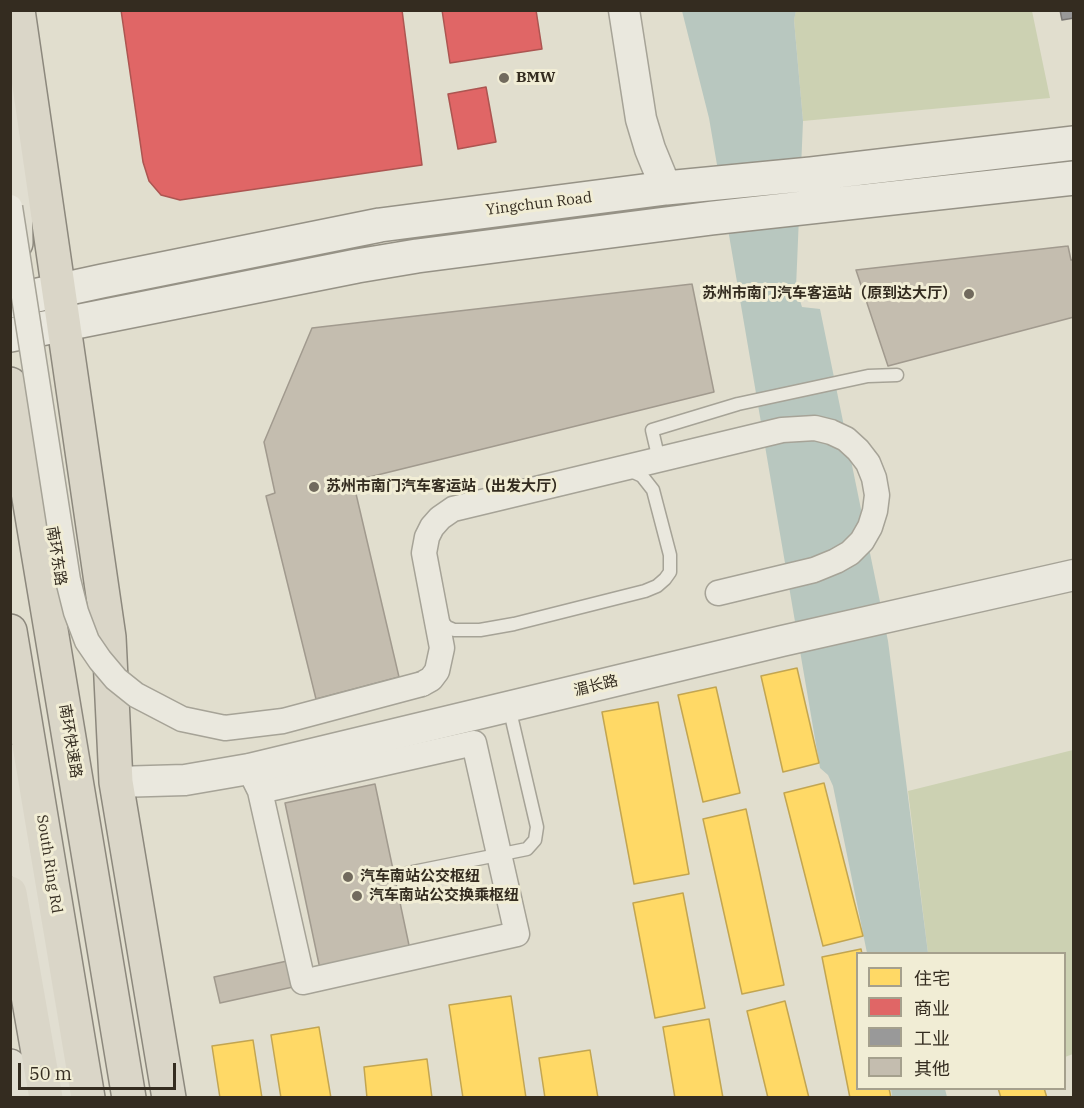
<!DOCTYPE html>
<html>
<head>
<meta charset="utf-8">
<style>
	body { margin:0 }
	#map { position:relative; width:1084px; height:1108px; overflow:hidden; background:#e1dece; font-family:"IBM Plex Serif","Noto Sans SC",serif }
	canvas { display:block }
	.frame { position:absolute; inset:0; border:12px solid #342c20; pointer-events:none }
	.legend { position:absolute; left:856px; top:952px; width:210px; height:138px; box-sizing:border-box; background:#f1edd5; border:2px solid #a5a08d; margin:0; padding:8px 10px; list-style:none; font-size:18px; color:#342c20 }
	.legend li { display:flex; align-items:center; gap:12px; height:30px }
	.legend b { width:30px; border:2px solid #a5a08d }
	.scale { position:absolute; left:18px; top:1063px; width:158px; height:27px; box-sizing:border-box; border:3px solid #342c20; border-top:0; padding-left:8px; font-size:18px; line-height:21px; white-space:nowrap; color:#342c20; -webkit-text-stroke:4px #f1edd5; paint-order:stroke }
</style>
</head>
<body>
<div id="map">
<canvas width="1084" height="1108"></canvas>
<div class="frame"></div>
<ul class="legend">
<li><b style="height:16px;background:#ffd966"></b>住宅</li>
<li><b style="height:16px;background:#e06666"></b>商业</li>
<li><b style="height:16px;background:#999"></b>工业</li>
<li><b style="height:16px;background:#c4bdaf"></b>其他</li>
</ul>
<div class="scale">50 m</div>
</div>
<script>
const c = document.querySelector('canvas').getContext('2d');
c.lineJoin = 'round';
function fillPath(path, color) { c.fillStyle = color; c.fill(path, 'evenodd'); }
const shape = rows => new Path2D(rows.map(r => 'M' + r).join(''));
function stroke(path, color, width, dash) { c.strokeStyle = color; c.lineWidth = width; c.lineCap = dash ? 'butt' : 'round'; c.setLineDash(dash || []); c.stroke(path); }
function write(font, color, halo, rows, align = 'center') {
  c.font = font + ' "IBM Plex Serif","Noto Sans SC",serif'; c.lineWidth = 6; c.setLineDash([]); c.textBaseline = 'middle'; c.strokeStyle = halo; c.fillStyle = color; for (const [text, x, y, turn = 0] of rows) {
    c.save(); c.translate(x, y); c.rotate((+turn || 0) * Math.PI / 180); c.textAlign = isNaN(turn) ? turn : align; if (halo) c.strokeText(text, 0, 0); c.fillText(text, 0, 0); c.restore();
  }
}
const green = shape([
	[796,10,1032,11,1050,98,803,121,794,20],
	[1073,750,1073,1054,1065,1057,1064,954,928,953,908,791]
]);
const water = shape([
	[682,11,796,11,794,20,803,121,796,288,802,307,820,309,888,641,928,953,867,953,833,786,828,775,820,768,709,118],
	[891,1089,945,1089,947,1097,892,1097]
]);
const homes = shape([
	[797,668,819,763,783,772,761,676,797,668],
	[716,687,740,793,703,802,678,695,716,687],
	[658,702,689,874,634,884,602,712,658,702],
	[824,783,863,936,823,946,784,793,824,783],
	[746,809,784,985,742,994,703,819,746,809],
	[683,893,705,1008,655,1018,633,903,683,893],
	[861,949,862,954,858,954,858,1088,889,1088,891,1098,850,1098,822,957,861,949],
	[511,996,526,1098,463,1098,449,1005,511,996],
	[785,1001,809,1098,768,1098,747,1011,785,1001],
	[709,1019,723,1098,675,1098,663,1027,709,1019],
	[319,1027,331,1098,281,1098,271,1035,319,1027],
	[253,1040,262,1098,220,1098,212,1046,253,1040],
	[590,1050,598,1098,545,1098,539,1058,590,1050],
	[427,1059,432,1098,367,1098,364,1067,427,1059],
	[998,1088,1044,1088,1047,1098,1001,1098,998,1088]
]);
const shops = shape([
	[121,10,402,10,422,165,180,200,161,195,149,181,143,162,121,10],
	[442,10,536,10,542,49,450,63,442,10],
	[486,87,496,142,458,149,448,94,486,87]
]);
const industry = shape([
	[1060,10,1074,10,1074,18,1062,20,1060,10]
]);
const building = shape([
	[1068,246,1071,260,1074,260,1074,317,888,366,856,270,1068,246],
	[692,284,714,392,353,481,399,677,316,699,266,496,275,493,264,442,312,328,692,284],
	[375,784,410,950,320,969,285,803,375,784],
	[287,961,293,987,220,1003,214,977,287,961]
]);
const service = shape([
	[659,460,652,430,738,404,868,376,897,375],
	[440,619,447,627,454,630,480,630,514,624,645,591,657,586,665,579,670,572,670,555,653,490,642,476,629,470],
	[398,875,527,849,535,840,537,827,509,707]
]);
const minor = shape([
	[422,684,431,679,437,671,442,648,424,553,427,537,432,527,440,518,453,509,782,430,815,428,831,432,846,439,858,450,868,463,874,478,877,495,875,511,870,527,862,541,850,553,836,561,814,570,718,593],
	[249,769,260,791,303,982,517,934,474,743,260,791]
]);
const tertiary = shape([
	[624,10,641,119,650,149,666,188],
	[116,782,185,780,249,769,782,641,1074,575]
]);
const secondary = shape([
	[10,301,102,281,380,225,666,188,811,174,1074,143],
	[10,335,357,266,417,256,712,218,1074,178]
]);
const primary = shape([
	[12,42,16,243],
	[10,761,65,1098],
	[10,1066,16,1098]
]);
const trunk = shape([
	[18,10,109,637,116,782,169,1098],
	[10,384,129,1098],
	[10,631,88,1098],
	[10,893,46,1098]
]);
const minorBridge = shape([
	[10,207,68,580,76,612,87,641,100,660,116,679,136,695,182,719,225,728,283,721,422,684]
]);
const markers = [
	[504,78,6,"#716a5d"],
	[969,294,6,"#716a5d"],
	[314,487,6,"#716a5d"],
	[348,877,6,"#716a5d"],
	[357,896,6,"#716a5d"]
];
const poiNames = [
	["BMW",516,78],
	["苏州市南门汽车客运站（原到达大厅）",957,294,"right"],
	["苏州市南门汽车客运站（出发大厅）",326,487],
	["汽车南站公交枢纽",360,877],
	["汽车南站公交换乘枢纽",369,896]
];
const streetNames = [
	["Yingchun Road",539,204,-7],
	["南环东路",56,556,81],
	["湄长路",596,686,-14],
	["南环快速路",70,741,81],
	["South Ring Rd",49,864,81]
];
fillPath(green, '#ccd1b2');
fillPath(water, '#b8c7bf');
fillPath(homes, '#ffd966');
stroke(homes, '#c2a551', 1.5);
fillPath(shops, '#e06666');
stroke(shops, '#ac5551', 1.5);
fillPath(industry, '#999');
stroke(industry, '#7b7875', 1.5);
fillPath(building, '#c4bdaf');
stroke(building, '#a19a8e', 1.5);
stroke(service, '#a6a397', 15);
stroke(minor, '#a6a397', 27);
stroke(tertiary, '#a6a397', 33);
stroke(secondary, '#969286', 36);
stroke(primary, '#8c887d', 36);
stroke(trunk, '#8c887d', 36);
stroke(service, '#eae8de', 12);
stroke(minor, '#eae8de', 24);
stroke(tertiary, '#eae8de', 30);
stroke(secondary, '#eae8de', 33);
stroke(primary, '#e1ded1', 33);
stroke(trunk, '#dad6c8', 33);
stroke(minorBridge, '#a6a397', 27, []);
stroke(minorBridge, '#eae8de', 24);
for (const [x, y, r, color] of markers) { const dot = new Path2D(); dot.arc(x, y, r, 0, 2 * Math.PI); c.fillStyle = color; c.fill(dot); stroke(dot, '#f1edd5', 2); }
write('bold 15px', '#342c20', '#f1edd5', poiNames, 'left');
write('15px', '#342c20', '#f1edd5', streetNames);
</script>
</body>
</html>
